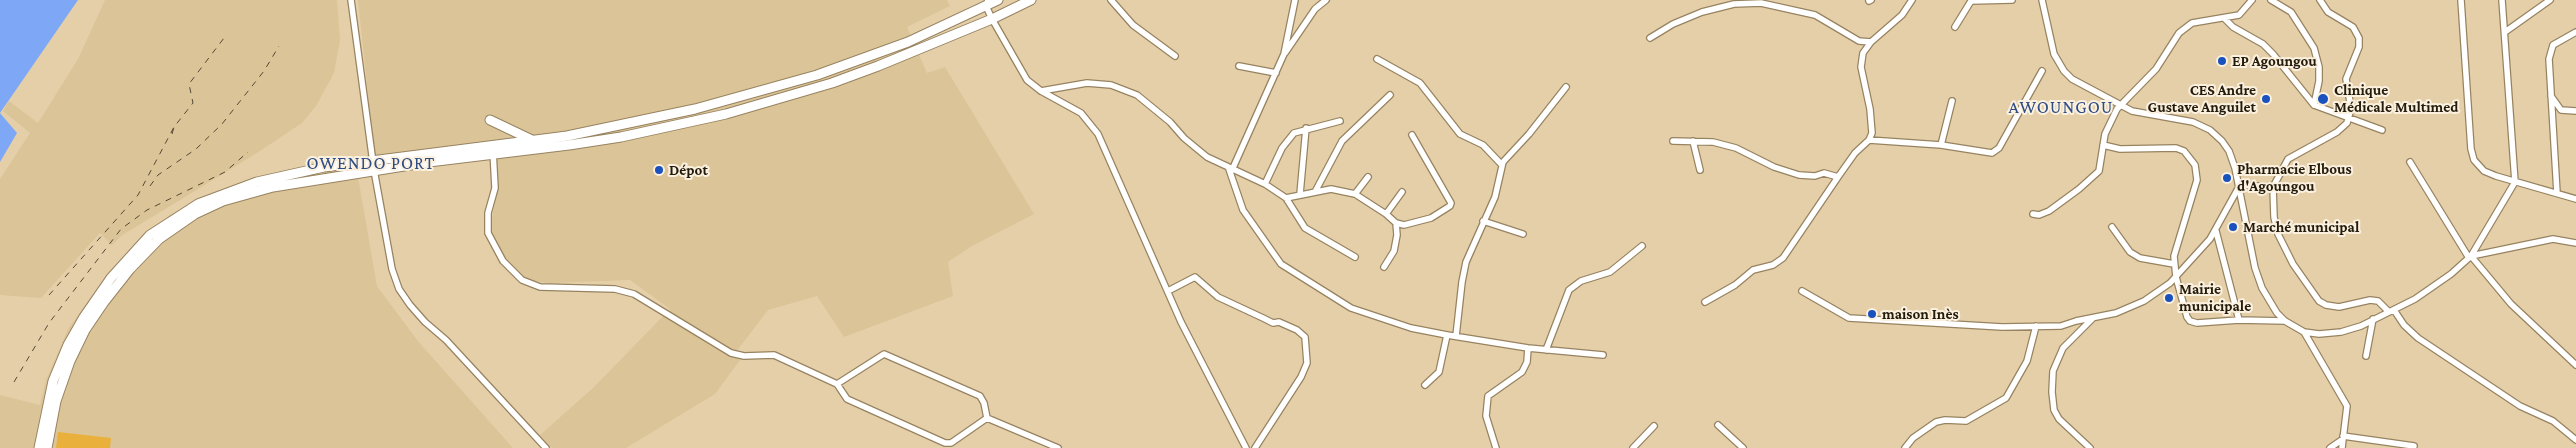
<!DOCTYPE html>
<html>
<head>
<meta charset="utf-8">
<style>
	body { margin:0 }
	canvas { display:block; background:#e4cfa9 }
</style>
</head>
<body>
<canvas width="2576" height="448"></canvas>
<script>
const c = document.querySelector('canvas').getContext('2d');
c.lineJoin = 'round';
function fillPath(path, color) { c.fillStyle = color; c.fill(path, 'evenodd'); }
const shape = rows => new Path2D(rows.map(r => 'M' + r).join(''));
function stroke(path, color, width, dash) { c.strokeStyle = color; c.lineWidth = width; c.lineCap = dash ? 'butt' : 'round'; c.setLineDash(dash || []); c.stroke(path); }
function write(font, color, halo, rows, align = 'center') {
  c.font = font + ' "Crimson Pro",serif'; c.lineWidth = 4; c.setLineDash([]); c.textBaseline = 'middle'; c.strokeStyle = halo; c.fillStyle = color; for (const [text, x, y, turn = 0] of rows) {
    c.save(); c.translate(x, y); c.rotate((+turn || 0) * Math.PI / 180); c.textAlign = isNaN(turn) ? turn : align; if (halo) c.strokeText(text, 0, 0); c.fillText(text, 0, 0); c.restore();
  }
}
const built = shape([
	[105,0,337,0,340,40,334,73,316,106,302,123,257,153,121,236,112,245,100,233,41,298,0,295,0,179,30,133,3,111,9,101,38,123,78,59],
	[358,0,947,0,950,6,907,27,927,73,945,67,1034,214,972,246,948,262,953,296,844,337,817,296,768,310,736,352,740,360,715,394,626,448,552,448,540,435,593,388,670,309,630,280,550,283,527,280,505,259,490,230,498,184,489,158,358,177,377,286,417,340,513,448,0,448,0,395,40,405,46,380,68,329,105,279,143,238,171,214,217,192,269,176,375,161]
]);
const green = shape([
	[58,432,111,438,110,448,56,448]
]);
const water = shape([
	[0,0,78,0,0,113,17,133,0,162]
]);
const minor = shape([
	[351,0,374,170,392,269,399,289,410,305,425,322,446,340,546,448],
	[988,0,986,6,992,19,1027,80,1041,91,1081,113,1098,134,1181,322,1246,448],
	[1111,0,1133,25,1175,56],
	[2042,0,2054,54,2064,71,2072,79,2132,111,2193,122,2210,130,2222,141,2229,151,2235,168,2255,268,2262,288,2277,313,2285,321,2304,332,2319,334,2341,332,2361,326,2415,299,2451,274,2471,256,2515,182,2502,0],
	[2271,0,2291,12,2314,48,2319,67,2319,81,2314,105,2382,130],
	[2461,0,2471,149,2474,160,2484,171,2496,176,2576,199],
	[1869,1,1871,0],
	[2225,19,2233,27,2263,44,2273,54,2314,105],
	[1955,27,1971,1,2012,0],
	[2505,32,2550,0],
	[1650,38,1673,24,1702,12,1734,4,1761,3,1815,15,1859,41,1871,42,1902,15,1912,0],
	[1285,53,1315,9,1326,0],
	[1377,59,1420,83,1460,134,1483,145,1502,165],
	[1239,66,1276,73],
	[1041,91,1087,83,1111,85,1137,95,1170,122,1184,138,1207,157,1265,184,1286,198,1305,228,1355,257],
	[2551,96,2561,110,2576,111],
	[1869,140,1941,145,1992,153,1999,148,2042,71],
	[1673,141,1713,142,1736,148,1774,167,1799,175,1815,176,1824,173,1838,177,1855,153,1869,140,1872,133,1870,109,1861,67,1863,53,1871,42],
	[1693,141,1700,170],
	[1941,145,1952,101],
	[2103,145,2120,149,2176,148,2184,151,2195,165,2197,180,2174,256,2176,277,2187,317,2190,321,2197,323,2239,320,2285,321],
	[493,151,495,188,488,213,488,233,503,261,522,280,540,287,615,289,634,294,731,353,744,356,774,355,837,384,847,399,945,443,951,443,987,418,1058,448],
	[2410,162,2469,258],
	[1229,169,1243,210,1281,264,1351,308,1411,328,1447,335,1528,348,1603,355],
	[1232,170,1284,54,1295,0],
	[1265,184,1282,148,1294,133,1340,121],
	[2273,187,2274,217,2278,234,2293,264,2319,301,2326,305,2339,307,2370,300,2378,301,2389,312],
	[1316,190,1342,141,1390,95],
	[2557,193,2549,59,2553,45,2576,32],
	[1300,194,1306,128],
	[1355,194,1368,177],
	[1286,198,1331,189,1355,194,1386,214,1396,223,1397,235,1394,251,1384,267],
	[1386,214,1402,192],
	[2033,214,2039,215,2049,211,2079,189,2099,171,2105,134,2117,109,2156,69,2179,33,2192,23,2239,15,2252,0],
	[1483,221,1523,234],
	[1396,223,1404,225,1431,218,1450,206,1451,203,1412,135],
	[2112,227,2130,252,2140,258,2174,264],
	[2216,231,2239,320],
	[2576,243,2553,239,2471,256,2511,304,2576,365],
	[1168,291,1195,277,1218,297,1263,318,1273,323,1279,322,1297,330,1305,337,1307,363,1301,377,1255,448],
	[1802,291,1849,318,2002,327,2061,326,2076,321,2116,313,2144,301,2170,283,2210,239,2240,185,2273,187,2288,159,2337,132,2347,123,2351,108,2346,79,2359,47,2359,38,2353,27,2328,12,2320,0],
	[1705,302,1735,285,1753,270,1773,265,1783,258,1838,177],
	[2394,310,2404,325,2418,338,2520,406,2553,421,2576,440],
	[2304,332,2347,406,2343,439,2330,448],
	[1456,336,1462,282,1466,262,1495,197,1503,162,1529,134,1566,87],
	[1546,350,1569,290,1581,281,1610,272,1642,246],
	[2366,356,2373,319],
	[837,384,884,354,980,396,984,403,987,418],
	[1425,385,1439,372,1447,335],
	[1718,425,1743,448],
	[2343,436,2414,446],
	[1496,448,1486,416,1488,396,1522,372,1527,362,1528,348],
	[1633,448,1654,426],
	[1905,448,1913,438,1936,422,1945,420,1966,421,2006,398,2027,361,2036,326],
	[2090,448,2059,419,2054,410,2052,392,2053,371,2063,348,2093,318],
	[2342,448,2343,439]
]);
const trunk = shape([
	[490,120,532,140],
	[39,448,53,381,68,345,84,317,111,278,150,235,198,204,257,182,324,167,567,136,695,109,817,75,908,42,998,0],
	[47,448,56,401,70,361,85,330,104,302,130,269,159,239,195,214,223,201,273,187,429,162,569,145,621,137,726,114,832,83,878,66,992,19,1031,0]
]);
const rail = shape([
	[172,134,174,127,193,103,189,84,224,38],
	[150,186,158,175,196,149,222,124,264,71,279,46],
	[49,295,138,195,174,127],
	[14,382,49,323,121,229,147,210,225,172,248,152]
]);
const markers = [
	[2222,61,5,"#1951be"],
	[2266,99,5,"#1951be"],
	[2323,99,6,"#1951be"],
	[659,170,5,"#1951be"],
	[2227,178,5,"#1951be"],
	[2233,227,5,"#1951be"],
	[2169,298,5,"#1951be"],
	[1872,314,5,"#1951be"]
];
const poiNames = [
	["EP Agoungou",2232,61],
	["CES Andre",2256,90,"right"],
	["Gustave Anguilet",2256,107,"right"],
	["Clinique",2334,90],
	["Médicale Multimed",2334,107],
	["Pharmacie Elbous",2237,169],
	["d'Agoungou",2237,186],
	["Dépot",669,170],
	["Marché municipal",2243,227],
	["Mairie",2179,289],
	["municipale",2179,306],
	["maison Inès",1882,314]
];
const quarterNames = [
	["AWOUNGOU",2061,107],
	["OWENDO PORT",371,163]
];
fillPath(built, '#dbc497');
fillPath(green, '#e9b13c');
fillPath(water, '#7ea8f5');
stroke(minor, '#978360', 8);
stroke(trunk, '#978360', 11);
stroke(minor, '#fff', 5.5);
stroke(trunk, '#fff', 9);
stroke(rail, '#554935', 1, [6, 6]);
for (const [x, y, r, color] of markers) { const dot = new Path2D(); dot.arc(x, y, r, 0, 2 * Math.PI); c.fillStyle = color; c.fill(dot); stroke(dot, '#fcf1de', 2); }
write('bold 15px', '#231b0d', '#fcf1de', poiNames, 'left');
c.letterSpacing = '1px';
write('18px', '#2f4d85', '#fcf1de', quarterNames);
c.letterSpacing = '0px';
</script>
</body>
</html>
